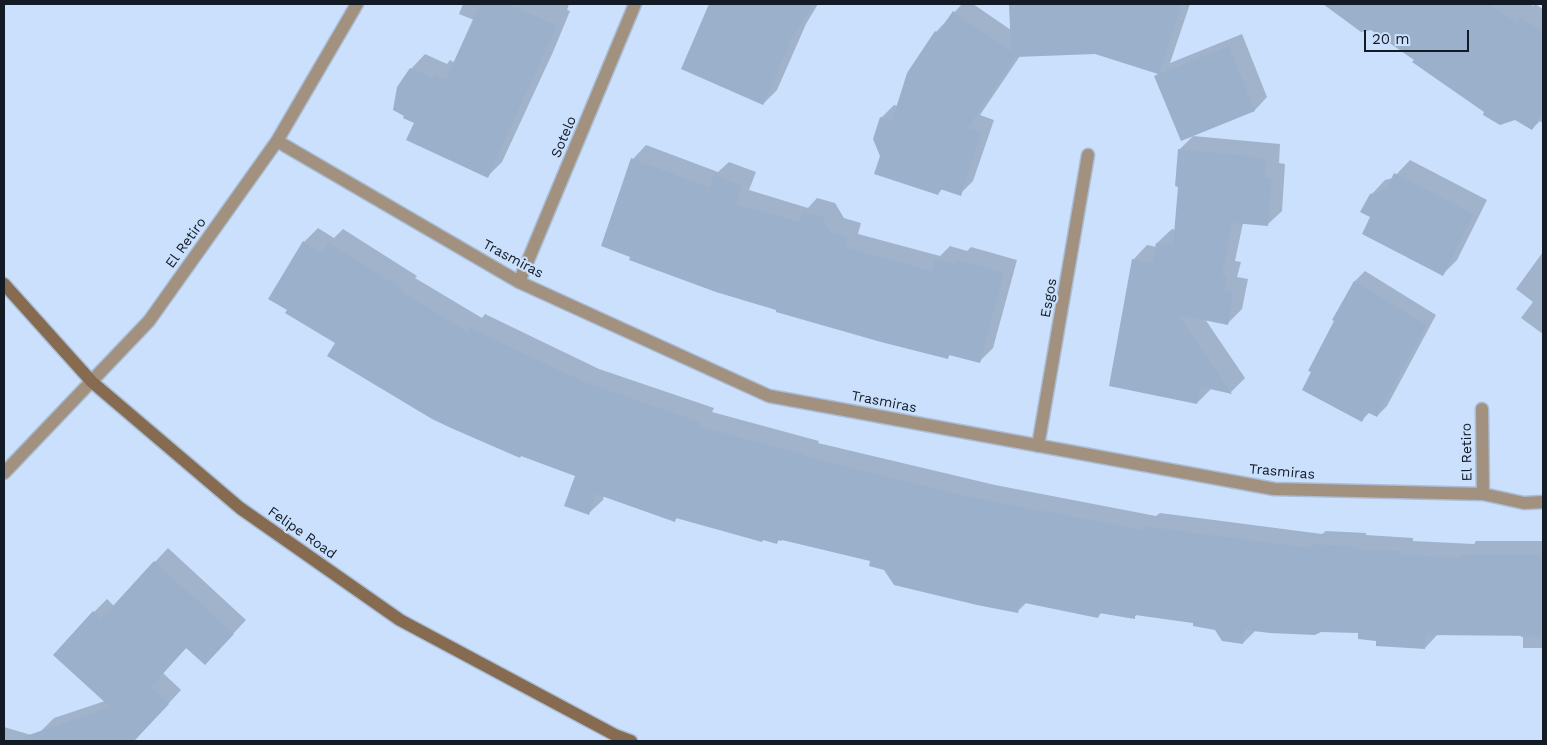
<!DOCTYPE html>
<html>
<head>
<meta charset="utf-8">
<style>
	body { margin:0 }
	#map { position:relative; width:1547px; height:745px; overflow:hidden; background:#cae0fd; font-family:"Work Sans",sans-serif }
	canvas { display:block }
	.frame { position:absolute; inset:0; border:5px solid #131b25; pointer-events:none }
	.scale { position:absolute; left:1364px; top:30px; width:105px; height:22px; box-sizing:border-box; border:2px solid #131b25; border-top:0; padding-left:6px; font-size:15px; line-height:18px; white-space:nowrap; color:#131b25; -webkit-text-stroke:4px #cae0fd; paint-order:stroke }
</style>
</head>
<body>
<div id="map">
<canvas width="1547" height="745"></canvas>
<div class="frame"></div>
<div class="scale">20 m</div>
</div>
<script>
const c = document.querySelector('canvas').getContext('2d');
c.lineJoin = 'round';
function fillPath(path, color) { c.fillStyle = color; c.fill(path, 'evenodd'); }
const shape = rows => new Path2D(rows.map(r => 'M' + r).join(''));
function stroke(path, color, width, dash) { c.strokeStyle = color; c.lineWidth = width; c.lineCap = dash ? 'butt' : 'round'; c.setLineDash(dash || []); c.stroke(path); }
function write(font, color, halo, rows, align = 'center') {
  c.font = font + ' "Work Sans",sans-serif'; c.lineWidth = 4.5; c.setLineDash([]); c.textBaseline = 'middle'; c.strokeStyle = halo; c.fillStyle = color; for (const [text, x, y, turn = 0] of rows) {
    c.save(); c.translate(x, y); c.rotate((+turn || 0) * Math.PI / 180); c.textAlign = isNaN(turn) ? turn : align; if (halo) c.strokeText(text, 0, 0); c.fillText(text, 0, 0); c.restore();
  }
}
const shadow = shape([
	[463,4,569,4,567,10,570,11,553,52,502,162,488,176,416,123,411,69,425,54,447,64,450,60,455,63,474,20,459,14],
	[710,4,818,4,806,24,777,90,763,104,682,68],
	[962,4,973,4,1011,30,1010,4,1190,4,1170,63,1242,34,1267,97,1255,110,1182,140,1156,76,1159,73,1095,52,1020,56,980,115,994,120,973,181,960,194,943,188,938,194,881,156,881,118,894,105,898,106,936,32],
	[1345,4,1531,4,1533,6,1535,4,1543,9,1543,123,1540,121,1532,129,1515,119,1486,112,1371,28],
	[1193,136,1280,144,1279,163,1285,164,1282,211,1267,225,1243,223,1235,261,1241,262,1237,277,1248,279,1242,309,1227,324,1205,319,1245,378,1231,392,1212,388,1197,403,1133,260,1147,245,1156,247,1157,243,1172,229,1175,230,1179,185,1179,150],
	[646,145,718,172,729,162,756,172,749,190,808,208,817,198,835,203,844,218,861,223,858,234,940,256,950,246,967,251,971,247,1017,260,993,348,980,361,951,354,948,357,633,159],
	[1410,160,1487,200,1457,260,1443,274,1372,216,1371,195,1385,180,1393,178],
	[318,228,334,238,343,229,417,276,415,278,482,318,485,314,599,369,714,408,712,412,819,441,818,443,995,485,1156,516,1160,513,1322,534,1326,531,1366,533,1366,535,1413,538,1413,541,1474,544,1476,541,1543,541,1543,648,1523,648,1523,637,1521,637,1521,634,1438,634,1425,648,1377,639,1359,632,1256,630,1243,643,1216,628,1195,622,1138,614,1134,617,1102,612,1098,617,1027,602,1018,611,885,569,871,560,780,539,777,542,678,517,674,521,604,496,603,500,589,513,576,475,337,342,304,242],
	[1543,252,1543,334,1521,318,1533,302,1516,289],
	[1365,271,1436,315,1387,406,1377,416,1370,412,1362,420,1334,320,1355,281],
	[168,548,246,620,205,664,187,647,163,673,181,690,134,741,45,741,41,731,54,718,105,701,94,612,107,599,114,606],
	[4,727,31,735,29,741,4,741]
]);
const building = shape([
	[480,4,507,4,557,25,488,178,406,140,414,123,403,118,404,116,393,110,397,87,410,68,433,78,435,74,446,79],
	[709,4,814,4,792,39,763,105,681,69],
	[1009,4,1182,4,1159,74,1229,46,1255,111,1181,141,1154,76,1158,74,1095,54,1016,57,968,128,982,132,961,196,940,189,938,195,874,174,880,156,873,139,880,117,892,121,907,73,935,31,938,33,953,11,1011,51],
	[1323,4,1490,4,1517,23,1520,17,1543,31,1543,112,1532,130,1515,120,1500,125,1483,115,1484,112,1412,62,1414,60,1371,30,1361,32],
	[1178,149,1266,158,1265,177,1272,178,1268,226,1232,223,1222,275,1227,276,1224,291,1234,293,1228,325,1179,315,1232,394,1201,387,1197,404,1109,386,1132,259,1152,263,1156,243,1173,246,1178,187,1175,186],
	[631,158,709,187,714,174,743,186,736,204,800,222,802,211,822,216,830,232,848,237,845,247,932,271,935,259,955,264,956,260,1004,273,980,363,949,355,948,359,881,342,776,312,776,310,716,292,629,260,630,257,601,246],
	[1394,173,1474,214,1443,276,1362,234,1370,217,1360,212,1370,194,1386,190],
	[303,241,322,253,328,242,404,290,402,292,468,332,470,328,585,382,700,422,699,426,806,455,805,456,980,499,1144,530,1144,526,1311,548,1311,544,1353,546,1353,549,1400,551,1399,555,1461,557,1461,555,1543,555,1543,636,1426,635,1425,649,1376,646,1376,641,1358,639,1358,633,1321,632,1315,635,1270,633,1245,630,1243,644,1222,641,1215,630,1193,626,1193,623,1135,615,1135,619,1099,613,1098,618,1020,602,1018,613,977,605,894,585,884,570,869,566,870,561,782,540,782,541,778,540,777,544,763,540,762,542,676,518,675,522,596,494,589,515,564,506,575,476,521,456,520,458,451,428,432,419,327,356,335,343,285,313,287,310,268,299],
	[1354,281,1427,325,1407,361,1406,361,1377,417,1367,412,1362,422,1302,390,1311,372,1308,371,1334,321,1332,320],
	[154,561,234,634,205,665,186,648,151,687,169,704,134,741,24,741,23,737,110,707,53,655,93,611,101,619]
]);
const minor = shape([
	[277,141,519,282,769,396,1274,489,1483,494,1524,503,1543,502],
	[519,282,635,4],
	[1482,409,1483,494],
	[1038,446,1088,155],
	[4,473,149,321,277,141,357,4]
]);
const secondary = shape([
	[4,284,92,382,240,508,400,620,615,735,631,741]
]);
const streetNames = [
	["Sotelo",564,137,-67],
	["El Retiro",186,243,-54],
	["Trasmiras",513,259,28],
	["Esgos",1049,298,-80],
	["Trasmiras",884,402,11],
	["El Retiro",1467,452,-91],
	["Trasmiras",1282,472,5],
	["Felipe Road",302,533,35]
];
fillPath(shadow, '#0003');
fillPath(building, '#9bb0cb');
stroke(minor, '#a9bdd6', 15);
stroke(secondary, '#a9bdd6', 15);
stroke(minor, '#a3917f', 12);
stroke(secondary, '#866b51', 12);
write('14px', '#131b25', '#cae0fd', streetNames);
</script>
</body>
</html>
